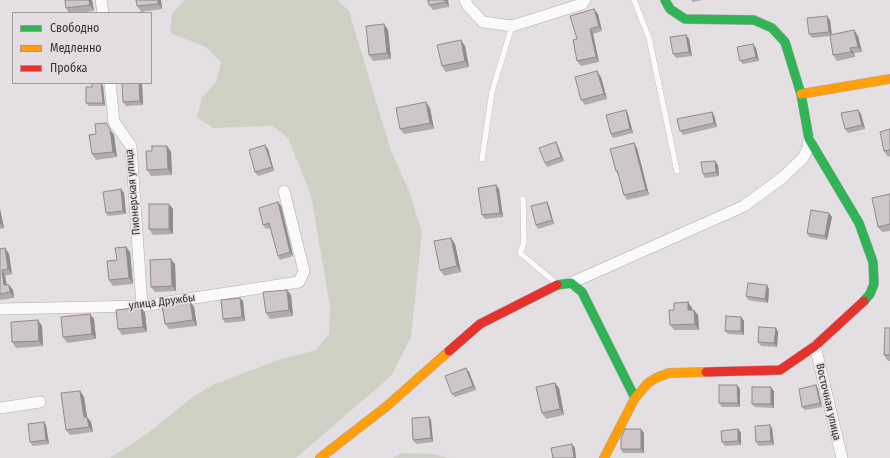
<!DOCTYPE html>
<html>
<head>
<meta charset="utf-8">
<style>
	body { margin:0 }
	#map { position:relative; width:890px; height:458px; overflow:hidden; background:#e4dfe2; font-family:"Fira Sans Condensed",sans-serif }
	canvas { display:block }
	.legend { position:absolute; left:12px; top:12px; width:140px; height:72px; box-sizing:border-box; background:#e6dde2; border:1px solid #a0999d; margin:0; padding:5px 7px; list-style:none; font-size:12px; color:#373335 }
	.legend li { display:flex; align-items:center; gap:8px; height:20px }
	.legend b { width:20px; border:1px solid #a0999d }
</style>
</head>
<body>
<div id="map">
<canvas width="890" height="458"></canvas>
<ul class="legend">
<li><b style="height:5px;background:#30b455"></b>Свободно</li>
<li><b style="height:5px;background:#ff9f0a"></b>Медленно</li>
<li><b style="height:5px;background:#e5322d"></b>Пробка</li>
</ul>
</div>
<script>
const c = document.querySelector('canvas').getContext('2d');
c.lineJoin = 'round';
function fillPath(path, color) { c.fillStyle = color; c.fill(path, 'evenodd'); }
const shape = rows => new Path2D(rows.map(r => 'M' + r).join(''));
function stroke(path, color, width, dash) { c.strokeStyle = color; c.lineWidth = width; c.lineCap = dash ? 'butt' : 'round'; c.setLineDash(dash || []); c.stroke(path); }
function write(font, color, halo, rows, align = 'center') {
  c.font = font + ' "Fira Sans Condensed",sans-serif'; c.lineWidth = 3; c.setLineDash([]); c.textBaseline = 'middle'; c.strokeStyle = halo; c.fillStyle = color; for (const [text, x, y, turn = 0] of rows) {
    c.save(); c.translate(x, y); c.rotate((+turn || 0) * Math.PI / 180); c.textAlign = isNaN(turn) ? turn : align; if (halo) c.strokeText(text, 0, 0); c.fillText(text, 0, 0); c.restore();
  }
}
const green = shape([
	[185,0,338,0,349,11,391,151,409,191,422,232,411,337,391,376,296,458,110,458,147,434,194,396,213,385,275,361,316,350,329,334,330,307,311,195,288,138,273,126,213,128,197,117,202,98,216,82,221,62,206,47,170,33,172,13],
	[402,453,432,454,449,458,392,458]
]);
const lane = shape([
	[634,0,649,38,677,171],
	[482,159,492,92,512,26],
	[523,199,524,243,520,253,556,283]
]);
const street = shape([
	[101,0,103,13],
	[465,0,468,6,483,22,512,26,582,4,585,0],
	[110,83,114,122,131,146,142,306],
	[571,283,744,206,782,178,803,158,808,148,809,139],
	[0,309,142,306,299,282,304,271,284,191],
	[815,346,842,458],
	[0,408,40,402]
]);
const fast = shape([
	[665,0,670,9,685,19,754,20,772,28,785,42,801,94,809,139,859,223,873,262,874,284,870,294,864,301],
	[557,285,571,283,582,292,635,398]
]);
const slow = shape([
	[801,94,890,79],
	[320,458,387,406,449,351],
	[604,458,635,398,648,383,656,378,669,373,706,372]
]);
const jam = shape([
	[449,351,480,324,557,285],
	[706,372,780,370,815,346,864,301]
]);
const wall = shape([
	[92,0,94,11,75,13,69,13,66,8],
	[161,0,162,9,141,12,137,6],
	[428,0,448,0,449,7,433,10,429,5],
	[691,0,702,0,693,2],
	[598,14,602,31,593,34,599,62,581,66,577,61,577,39],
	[830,20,832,35,854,30,858,36,862,52,854,53,855,57,837,61,833,55,830,36,812,38,809,34],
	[384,24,388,30,391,59,373,61,369,55],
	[686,35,689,39,692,56,676,58,673,54],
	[465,46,469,67,446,72,442,66],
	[756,48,759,61,743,64,740,61],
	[601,77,607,99,585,105,581,100],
	[142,84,143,105,126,106,123,102],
	[103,86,105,106,89,106,86,103,92,87],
	[430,108,434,129,404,134,400,129],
	[626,110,628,114,633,133,613,138,611,134],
	[858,110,861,114,865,129,848,133,845,129],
	[712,112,714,115,717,127,683,135,680,131],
	[890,129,890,156,888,157,884,151],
	[114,135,117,157,96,160,92,154],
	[556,142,558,146,564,161,547,167,545,163],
	[634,143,637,148,649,195,627,200,624,195,618,174,616,171],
	[167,146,171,152,172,175,151,176,147,170,152,151],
	[268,149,274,171,258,176,255,172],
	[718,165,719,176,705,178,703,174],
	[496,185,499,189,503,217,485,219,482,215],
	[121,189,124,193,126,214,108,216,106,213],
	[890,194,890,231,882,232,878,227],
	[278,202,281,206,293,256,280,260,278,256,270,228,266,229,263,225],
	[547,202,549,206,554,224,538,229,536,225],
	[0,209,4,228,0,229],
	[173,209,173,234,153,235,149,229],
	[832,217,827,240,809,237,807,233],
	[451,238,455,244,461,272,444,276,440,270],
	[126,247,130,252,133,284,113,286,109,280,117,260],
	[5,248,9,254,12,274,5,276,7,285,9,285,13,290,14,298,0,300,0,249],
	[175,264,176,291,155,292,151,287],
	[769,289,768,303,748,300,746,296],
	[287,290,291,295,293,316,270,319,266,313],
	[190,301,194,307,197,326,169,329,165,324],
	[243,301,245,321,225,323,223,319],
	[688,302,692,308,692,310,694,310,698,315,699,330,674,330,670,325],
	[141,307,145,313,147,332,122,335,118,329],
	[90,314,94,319,96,339,67,343,63,337],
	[741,317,744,321,744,335,728,334,725,331],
	[38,320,42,326,43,346,16,348,12,342],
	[776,328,778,332,777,347,761,346,758,342],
	[890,328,890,361,888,361,884,355],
	[469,372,476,390,455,397,452,394],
	[555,383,559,388,564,415,546,419,542,413],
	[737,385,740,389,740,407,722,407,719,403],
	[816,385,818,389,822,407,805,410,802,407],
	[80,391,84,397,87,417,91,422,93,432,70,435,66,430],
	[774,391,774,408,755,407,752,404],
	[431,420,433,442,416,444,413,440],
	[44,422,46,425,49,444,33,446,30,442],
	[772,428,774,445,759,446,756,442],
	[738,429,741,433,741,445,725,446,722,442],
	[644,433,644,453,623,453,621,449]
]);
const shadedWall = shape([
	[89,0,92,0,94,11,90,5],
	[158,0,161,0,162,9,158,4],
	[445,0,448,0,449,7,446,2],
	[594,9,598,14,602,31,599,26],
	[827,16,830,20,832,36,829,32],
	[384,24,388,30,391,59,387,53],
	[590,29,593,34,599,62,596,57],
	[854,30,858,36,862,52,858,47],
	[686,35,689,39,692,56,689,52],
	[461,40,465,46,469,67,465,61],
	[753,44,756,48,759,61,756,57],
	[850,48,854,53,855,57,851,52],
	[597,71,601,77,607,99,604,94],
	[101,83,103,86,105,106,103,103],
	[139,83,141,83,142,84,143,105,140,101],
	[426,102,430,108,434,129,430,123],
	[626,110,628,114,633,133,630,129],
	[858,110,861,114,865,129,862,125],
	[712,112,714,115,717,127,714,123],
	[110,129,114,135,117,157,113,152],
	[556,142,558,146,564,161,561,157],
	[634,143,637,148,649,195,646,190],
	[265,145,268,149,274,171,272,167],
	[167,146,171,152,172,175,168,169],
	[715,161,718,165,719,176,716,172],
	[496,185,499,189,503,217,500,213],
	[121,189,124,193,126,214,123,211],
	[278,202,281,206,293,256,290,252],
	[547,202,549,206,554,224,552,220],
	[169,204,173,209,173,234,169,229],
	[0,209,4,228,0,223],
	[829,213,832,217,827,240,825,236],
	[451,238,455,244,461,272,457,266],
	[126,247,130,252,133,284,129,278],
	[5,248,9,254,12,274,8,269],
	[171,259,175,264,176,291,172,286],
	[2,270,5,276,8,291,4,285],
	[9,285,13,290,14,298,10,292],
	[767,285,769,289,768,303,765,299],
	[287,290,291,295,293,316,289,310],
	[240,298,243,301,245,321,242,317],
	[190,301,194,307,197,326,193,320],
	[688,302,692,308,692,315,688,310],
	[141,307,145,313,147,332,143,327],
	[694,310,698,315,699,330,695,324],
	[90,314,94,319,96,339,92,334],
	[741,317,744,321,744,335,741,331],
	[38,320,42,326,43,346,39,341],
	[776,328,778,332,777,347,774,343],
	[466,368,469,372,476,390,473,386],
	[555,383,559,388,564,415,560,409],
	[737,385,740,389,740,407,738,403],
	[816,385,818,389,822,407,820,403],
	[771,387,774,391,774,408,771,404],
	[80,391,84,397,88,423,84,417],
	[87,417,91,422,93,432,89,427],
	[429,417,431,420,433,442,431,438],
	[44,422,46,425,49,444,46,440],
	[770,425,772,428,774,445,771,441],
	[641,429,644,433,644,453,641,449],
	[738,429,741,433,741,445,738,441],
	[572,444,575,448,576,458,574,458]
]);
const building = shape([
	[65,0,89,0,90,5,66,8,65,0],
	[136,0,158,0,158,4,137,6,136,0],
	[428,0,445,0,446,2,429,5,428,0],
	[594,9,599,26,590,29,596,57,577,61,573,40,577,39,570,16,594,9],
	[827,16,829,32,809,34,807,18,827,16],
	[384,24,387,53,369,55,366,26,384,24],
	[854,30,858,47,850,48,851,52,833,55,830,35,854,30],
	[686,35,689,52,673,54,670,37,686,35],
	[461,40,465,61,442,66,437,45,461,40],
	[753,44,756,57,740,61,737,47,753,44],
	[597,71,604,94,581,100,575,77,597,71],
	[92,83,101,83,103,103,86,103,86,87,92,87,92,83],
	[122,83,139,83,140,101,123,102,122,83],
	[426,102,430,123,400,129,396,108,426,102],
	[626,110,630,129,611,134,606,115,626,110],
	[858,110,862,125,845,129,841,113,858,110],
	[712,112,714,123,680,131,677,119,712,112],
	[106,123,110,129,113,152,92,154,89,135,96,134,95,124,106,123],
	[890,129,890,150,884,151,880,132,890,129],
	[556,142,561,157,545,163,539,148,556,142],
	[634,143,646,190,624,195,617,170,616,171,610,149,634,143],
	[265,145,272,167,255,172,249,150,265,145],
	[152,146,167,146,168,169,147,170,146,151,152,151,152,146],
	[715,161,716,172,703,174,701,162,715,161],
	[496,185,500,213,482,215,478,188,496,185],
	[121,189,123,211,106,213,103,192,121,189],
	[890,194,890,224,878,227,872,198,890,194],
	[278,202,290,252,278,256,269,223,263,225,259,208,278,202],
	[547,202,552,220,536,225,531,206,547,202],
	[149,204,169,204,169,229,149,229,149,204],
	[811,210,829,213,825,236,807,233,811,210],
	[451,238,457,266,440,270,434,241,451,238],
	[126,247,129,278,109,280,107,261,117,260,115,248,126,247],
	[5,248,8,269,2,270,4,285,9,285,10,292,0,294,0,249,5,248],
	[171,259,172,286,151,287,150,260,171,259],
	[748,283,767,285,765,299,746,296,748,283],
	[287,290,289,310,266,313,263,292,287,290],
	[240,298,242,317,223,319,221,300,240,298],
	[190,301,193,320,165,324,162,305,190,301],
	[688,302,688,310,694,310,695,324,670,325,669,310,674,310,674,303,688,302],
	[141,307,143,327,118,329,116,310,141,307],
	[90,314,92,334,63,337,61,317,90,314],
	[726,316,741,317,741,331,725,331,726,316],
	[38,320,39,341,12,342,11,322,38,320],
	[759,327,776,328,774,343,758,342,759,327],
	[885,328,890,328,890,355,884,355,885,328],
	[466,368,473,386,452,394,445,376,466,368],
	[555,383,560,409,542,413,536,387,555,383],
	[719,385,737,385,738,403,719,403,719,385],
	[816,385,820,403,802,407,799,389,816,385],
	[752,387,771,387,771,404,752,404,752,387],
	[80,391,84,417,87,417,89,427,66,430,61,393,80,391],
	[429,417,431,438,413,440,412,418,429,417],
	[44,422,46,440,30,442,28,424,44,422],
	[770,425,771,441,756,442,755,426,770,425],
	[625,429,641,429,641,449,621,449,621,438,625,429],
	[738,429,738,441,722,442,721,431,738,429],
	[572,444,574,458,553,458,551,448,572,444]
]);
const streetNames = [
	["Пионерская улица",133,192,-95],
	["улица Дружбы",162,302,-7],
	["Восточная улица",828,402,77]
];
fillPath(green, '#d0d1c5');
stroke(lane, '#b0acaf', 6);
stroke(street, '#b0acaf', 12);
stroke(fast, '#b0acaf', 10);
stroke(slow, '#b0acaf', 10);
stroke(jam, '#b0acaf', 10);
stroke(lane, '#fbfafb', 5.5);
stroke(street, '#fbfafb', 11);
stroke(fast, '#30b455', 9);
stroke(slow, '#ff9f0a', 9);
stroke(jam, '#e5322d', 9);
fillPath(wall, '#b1aaaf');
fillPath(shadedWall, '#908b8e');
fillPath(building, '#cec6cb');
stroke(building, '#908b8e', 1);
write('11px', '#373335', '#e6dde2', streetNames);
</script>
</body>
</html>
